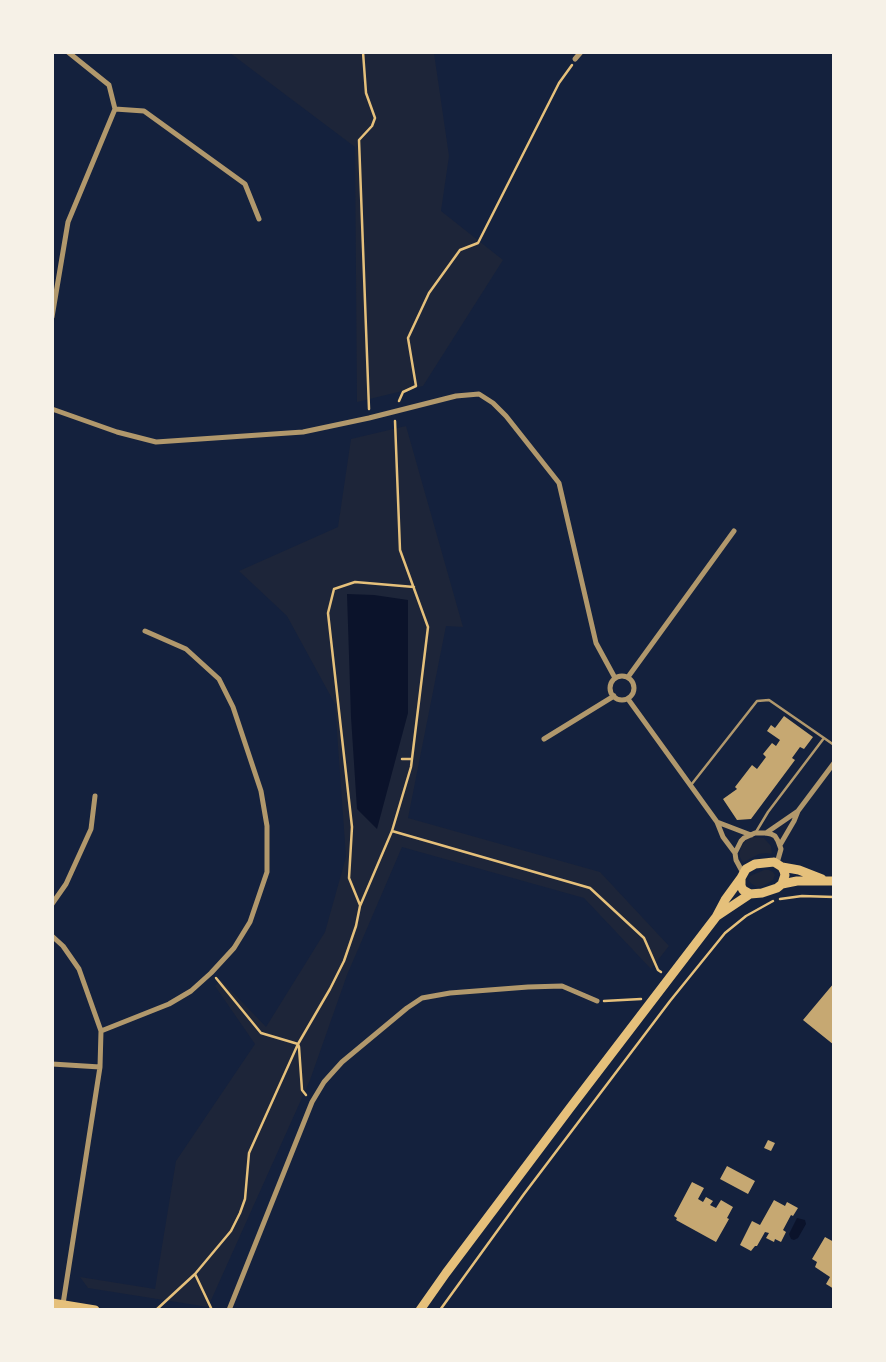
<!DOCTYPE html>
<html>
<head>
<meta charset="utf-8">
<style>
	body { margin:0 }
	#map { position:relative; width:886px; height:1362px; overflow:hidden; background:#14213d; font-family:"Roboto Condensed",sans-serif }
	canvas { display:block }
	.frame { position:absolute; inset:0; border:54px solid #f6f1e7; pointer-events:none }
</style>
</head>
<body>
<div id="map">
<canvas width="886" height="1362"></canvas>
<div class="frame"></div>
</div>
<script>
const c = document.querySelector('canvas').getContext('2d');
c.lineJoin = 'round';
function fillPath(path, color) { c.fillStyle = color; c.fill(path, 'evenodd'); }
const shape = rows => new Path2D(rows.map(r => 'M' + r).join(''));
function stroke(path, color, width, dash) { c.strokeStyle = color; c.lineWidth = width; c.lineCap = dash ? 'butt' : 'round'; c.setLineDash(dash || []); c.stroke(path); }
const green = shape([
	[230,53,434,53,449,156,441,211,503,260,423,386,357,402,355,147],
	[406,426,463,627,446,626,408,818,600,872,669,946,651,969,584,898,402,847,347,975,310,1080,208,1307,88,1288,80,1277,155,1289,176,1161,255,1044,215,986,221,980,266,1027,325,932,346,857,335,704,287,616,239,571,338,527,351,439],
	[752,837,764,838,771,846,772,854,766,853,759,854,744,862,742,861,740,857,740,852,741,847,748,838],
	[764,870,769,870,773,872,775,875,773,880,763,886,757,887,752,884,749,881,750,876]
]);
const water = shape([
	[347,594,374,595,408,600,408,713,377,829,357,809,351,717],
	[797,1218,805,1220,806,1224,798,1238,794,1240,791,1239,789,1234]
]);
const building = shape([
	[784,716,813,737,804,749,800,747,792,758,795,760,751,819,737,820,723,799,737,789,735,787,752,765,757,769,766,757,763,754,772,743,776,746,780,740,767,731,771,725,775,728],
	[834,983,834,1045,803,1020],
	[768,1140,775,1143,771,1151,764,1148],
	[727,1166,755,1181,748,1194,720,1179],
	[692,1182,704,1188,698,1199,703,1202,706,1197,713,1201,710,1205,716,1208,721,1200,733,1207,727,1218,729,1219,716,1242,676,1220,677,1218,674,1216],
	[774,1200,785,1206,787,1202,798,1208,793,1216,791,1215,783,1230,786,1232,781,1242,775,1239,774,1242,766,1238,769,1233,765,1232,757,1246,755,1246,751,1251,740,1245,752,1221,760,1225],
	[825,1237,834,1242,834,1289,826,1284,830,1277,815,1267,817,1262,812,1259]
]);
const path = shape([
	[363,52,366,93,375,118,372,126,359,140,369,409],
	[399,401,403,392,416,386,408,338,429,293,460,250,478,243,559,83,572,65],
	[402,759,412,759],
	[392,831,590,888,644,938,658,970,661,972],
	[780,899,802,896,834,897],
	[360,905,349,878,352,827,328,613,334,589,355,582,414,587],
	[216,978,261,1033,298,1044,299,1047,302,1090,306,1095],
	[604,1001,641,999],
	[156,1310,195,1274],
	[212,1310,195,1274,231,1231,240,1213,245,1199,249,1153,298,1044,330,989,344,961,356,926,360,906,392,831,411,767,428,627,400,550,395,421],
	[440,1310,524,1194,670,1001,725,933,746,916,773,901]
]);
const service = shape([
	[691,785,757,701,769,700,824,738],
	[756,832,768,812,824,738,834,745]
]);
const minor = shape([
	[575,59,581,52],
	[115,109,144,111,245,184,259,219],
	[52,317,68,222,115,109,109,85,68,52],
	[52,409,117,432,156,442,303,432,369,418,456,396,479,394,493,403,506,416,559,483,596,643,615,678],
	'610 688a12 12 0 1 1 24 0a12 12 0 1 1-24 0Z',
	[628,677,734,531],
	[628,699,717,822,723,837,735,853],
	[544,739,614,696],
	[717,822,751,835],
	[766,833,798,811],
	[780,845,794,821,798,811,834,763],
	[743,873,736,860,735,853,741,841,744,838,755,833,766,833,771,834,775,836,778,841,781,849,777,863],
	[52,904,66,884,91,829,95,796],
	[52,936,63,946,79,969,101,1031,100,1067,63,1304],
	[101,1031,169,1004,191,991,211,973,234,948,250,922,267,872,267,826,261,791,233,707,219,679,186,649,145,631],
	[52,1064,100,1067],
	[229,1310,312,1102,324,1082,342,1062,407,1008,422,998,450,993,528,987,562,986,597,1001]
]);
const primary = shape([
	[774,862,782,867,784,871,785,875,782,884,777,888,762,893,750,894,743,890,741,886,741,878,746,869,755,864,774,862],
	[782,867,799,870,822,879],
	[782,884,797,881,834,881],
	[717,916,750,894],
	[52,1303,95,1310],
	[420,1310,446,1273,570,1108,716,917,725,900,741,878]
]);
fillPath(green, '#1d2539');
fillPath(water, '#0b132b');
fillPath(building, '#c6a872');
stroke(path, '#e5c07b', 2.5);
stroke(service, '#b1986c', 2.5);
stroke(minor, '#b1986c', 5);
stroke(primary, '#e5c07b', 9);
</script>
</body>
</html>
